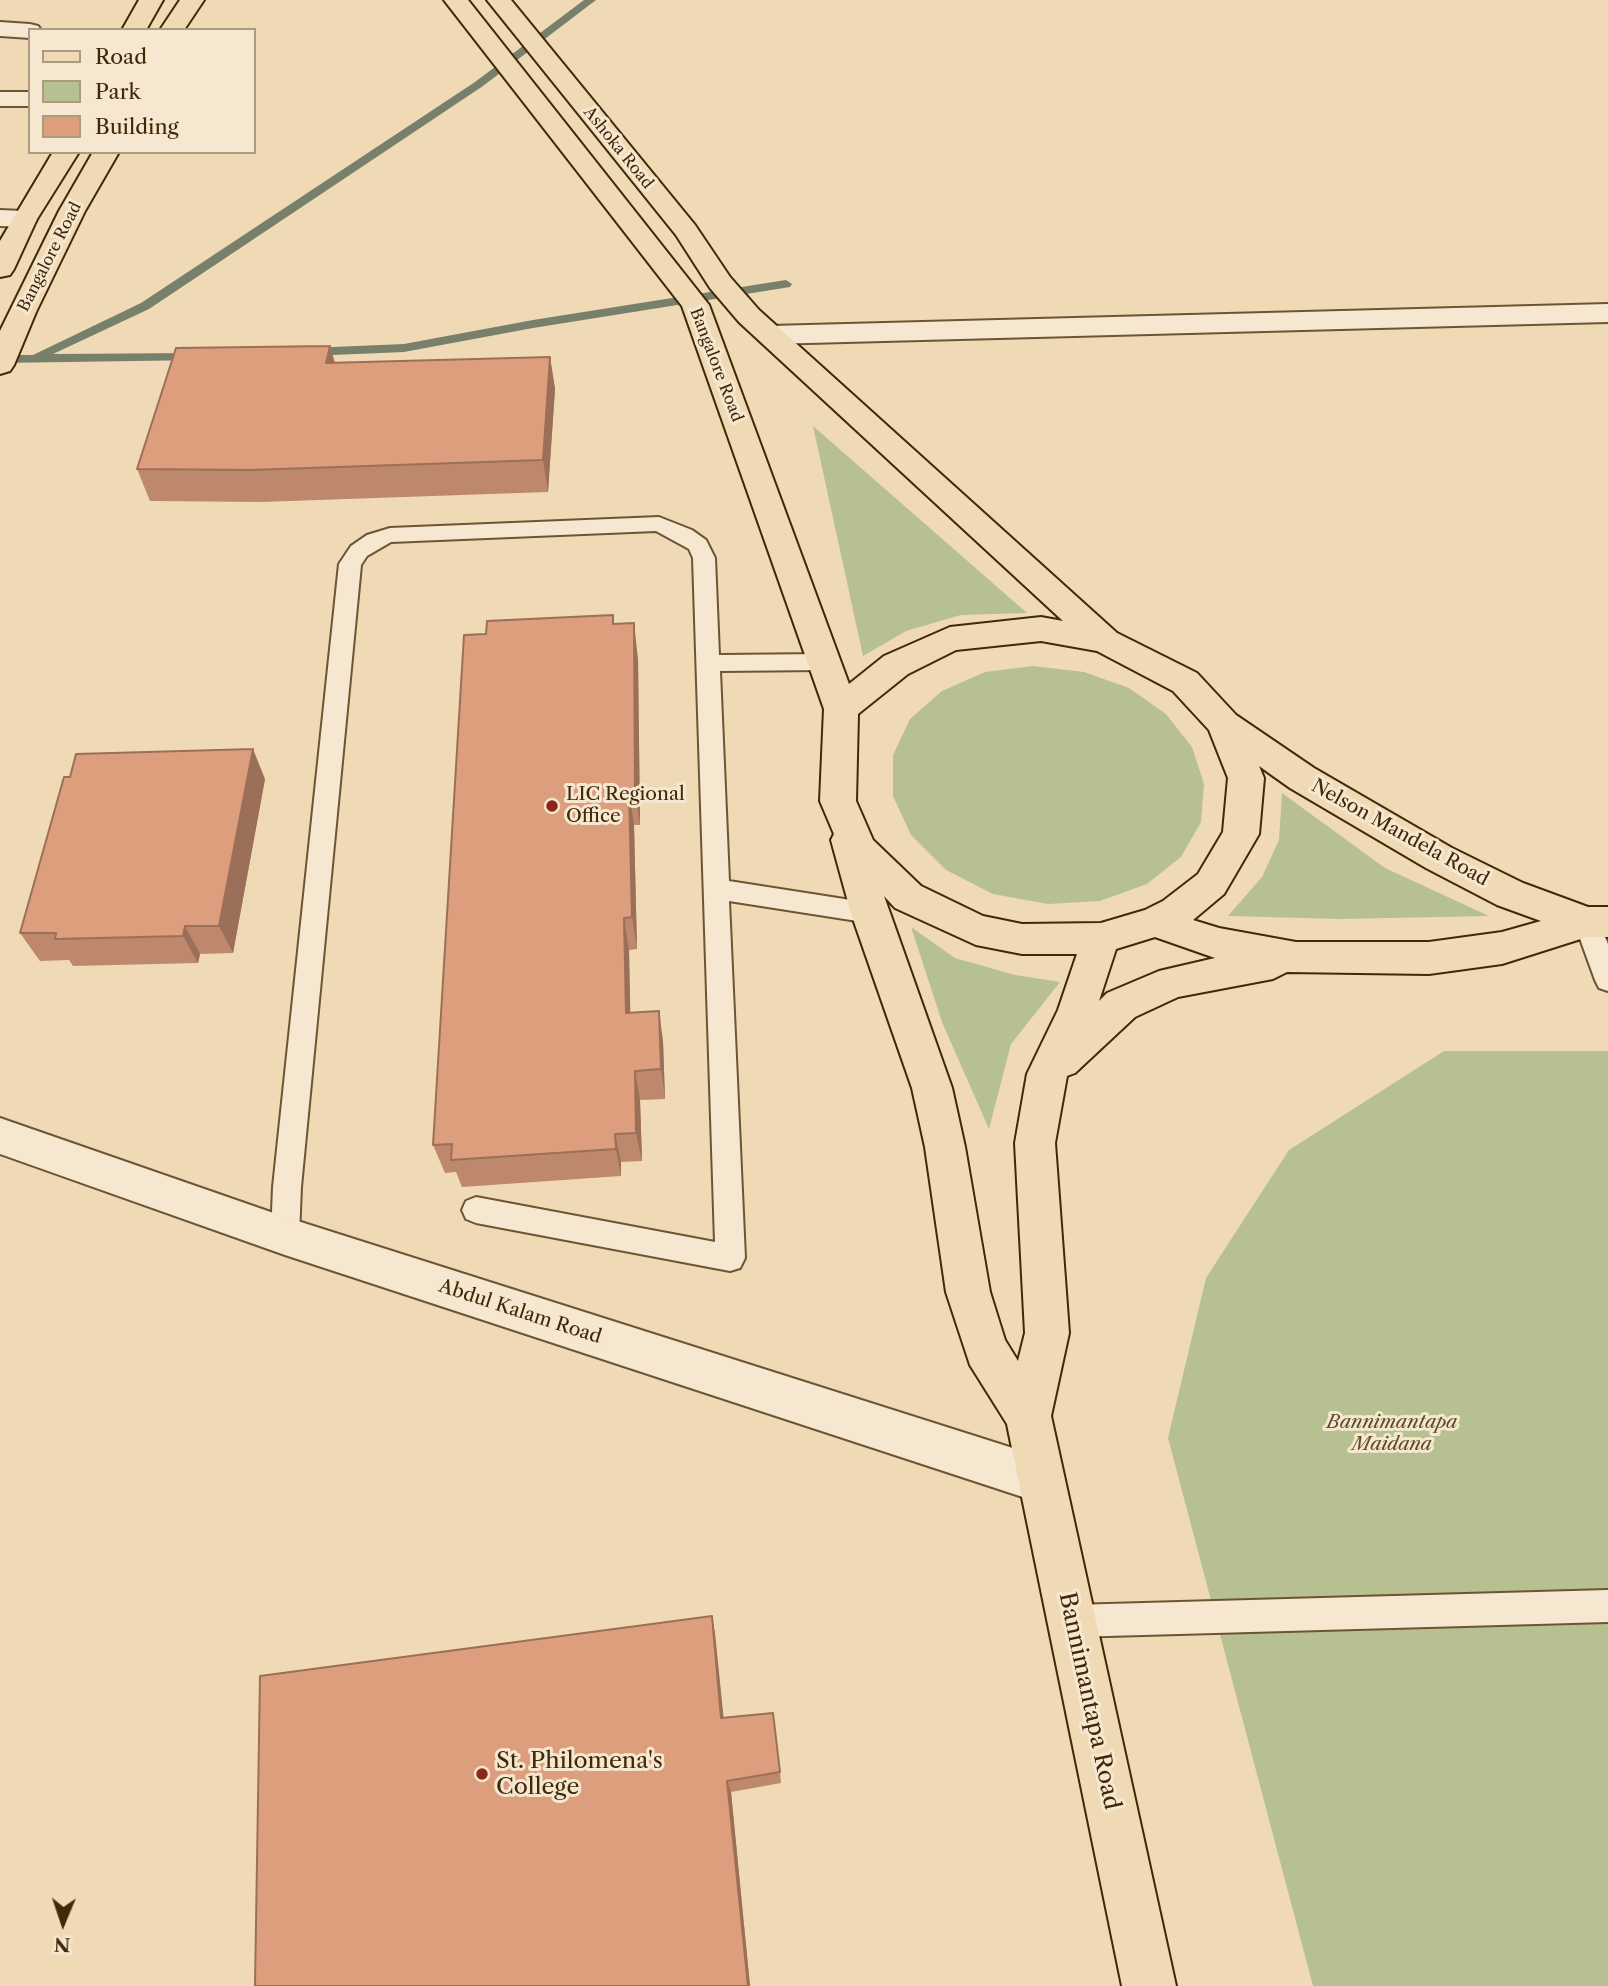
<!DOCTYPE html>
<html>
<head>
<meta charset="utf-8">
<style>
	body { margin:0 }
	#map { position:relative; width:1608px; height:1986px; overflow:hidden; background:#f0dab6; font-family:"Libre Caslon Text",serif }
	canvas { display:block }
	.legend { position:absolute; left:28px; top:28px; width:228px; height:126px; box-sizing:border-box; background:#f5e7d0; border:2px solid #ad9b7f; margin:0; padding:9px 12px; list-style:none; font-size:21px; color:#412806 }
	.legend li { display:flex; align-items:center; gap:14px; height:35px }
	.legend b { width:35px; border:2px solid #ad9b7f }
	.north { position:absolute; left:28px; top:1888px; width:70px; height:70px; -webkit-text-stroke:5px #f5e7d0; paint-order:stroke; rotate:182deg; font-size:19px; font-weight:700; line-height:28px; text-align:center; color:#412806 }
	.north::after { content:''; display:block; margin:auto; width:24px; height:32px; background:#412806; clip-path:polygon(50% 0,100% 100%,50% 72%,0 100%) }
</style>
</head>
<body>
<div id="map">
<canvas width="1608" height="1986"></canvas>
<ul class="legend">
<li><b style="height:9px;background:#f0dab6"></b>Road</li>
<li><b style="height:19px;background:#b7c090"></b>Park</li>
<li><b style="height:19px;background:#dd9e7d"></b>Building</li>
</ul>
<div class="north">N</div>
</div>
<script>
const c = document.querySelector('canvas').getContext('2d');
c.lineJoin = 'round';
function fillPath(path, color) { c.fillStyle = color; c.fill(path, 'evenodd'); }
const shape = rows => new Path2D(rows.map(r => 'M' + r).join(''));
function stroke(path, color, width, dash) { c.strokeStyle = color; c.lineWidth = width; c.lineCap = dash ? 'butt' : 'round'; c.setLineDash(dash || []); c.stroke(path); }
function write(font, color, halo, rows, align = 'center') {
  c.font = font + ' "Libre Caslon Text",serif'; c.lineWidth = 6; c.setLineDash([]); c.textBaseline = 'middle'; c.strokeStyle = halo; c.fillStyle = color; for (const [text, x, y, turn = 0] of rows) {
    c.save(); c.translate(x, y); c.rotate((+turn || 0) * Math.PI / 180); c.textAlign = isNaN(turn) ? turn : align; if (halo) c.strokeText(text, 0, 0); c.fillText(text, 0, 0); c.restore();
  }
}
const green = shape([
	[813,426,1027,613,961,615,906,631,863,656],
	[1033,666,1084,672,1129,688,1166,714,1192,747,1204,784,1201,822,1181,857,1147,884,1100,901,1048,904,993,894,946,870,911,835,893,796,893,755,910,719,942,691,985,672],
	[1282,793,1385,868,1489,916,1340,919,1228,916,1262,877,1279,840],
	[911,927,955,958,1015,975,1060,982,1011,1044,989,1129,942,1022],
	[1444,1051,1608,1051,1608,1986,1313,1986,1168,1438,1206,1278,1289,1150]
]);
const stream = shape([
	[584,0,596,0,483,86,149,309,53,354,197,353,204,357,202,360,0,363,0,355,33,355,141,303,475,82,584,0],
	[786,280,792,284,790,287,533,328,404,352,309,356,302,352,309,348,404,344,533,320,786,280]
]);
const service = shape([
	[659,517,692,530,706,540,715,558,719,655,824,654,832,656,835,662,832,668,824,670,720,671,729,881,870,903,879,906,883,913,879,920,870,923,729,901,745,1258,740,1268,730,1271,476,1223,466,1219,462,1210,466,1201,476,1197,715,1242,693,558,689,549,656,531,391,542,367,556,361,565,301,1187,299,1236,295,1245,285,1249,275,1245,271,1236,273,1187,339,564,351,546,367,535,390,528,659,517],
	[1587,912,1596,915,1608,944,1608,991,1599,988,1595,980,1574,922,1578,915,1587,912],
	[1608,1590,1608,1622,1072,1637,1060,1633,1056,1621,1060,1609,1072,1605,1608,1590]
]);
const minor = shape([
	[0,22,30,24,38,26,41,30,30,30,30,38,0,36,0,22],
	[0,92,30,92,30,106,0,106,0,92],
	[0,210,24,211,33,213,37,219,33,225,24,227,0,226,0,210],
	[1608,304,1608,322,770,344,760,341,756,335,760,329,770,326,1608,304]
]);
const tertiary = shape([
	[0,1118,285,1217,1041,1457,1057,1464,1064,1480,1057,1496,1041,1503,285,1255,0,1154,0,1118]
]);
const primary = shape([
	[139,0,163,0,146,30,122,30,139,0],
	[180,0,204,0,184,30,160,30,180,0],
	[444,0,468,0,709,305,849,684,884,656,950,627,1041,617,1063,621,739,322,710,288,676,235,487,0,511,0,695,225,730,277,759,310,1117,633,1197,673,1236,715,1314,768,1452,848,1523,883,1588,907,1608,907,1608,937,1587,937,1502,964,1429,974,1287,972,1273,979,1178,997,1135,1017,1075,1073,1067,1076,1055,1143,1069,1333,1051,1416,1176,1986,1122,1986,1007,1424,970,1365,946,1292,925,1147,912,1088,851,913,831,840,834,834,820,801,824,709,682,306,444,0],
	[1041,641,1097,651,1173,691,1209,730,1228,778,1223,832,1198,874,1163,901,1145,910,1101,923,1022,924,983,916,921,886,873,840,856,801,858,714,908,674,956,650,1041,641],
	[1259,766,1290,788,1426,868,1497,905,1541,921,1502,932,1429,942,1296,942,1219,928,1193,920,1224,894,1259,834,1264,778,1259,766],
	[884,896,895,908,976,945,1022,954,1077,954,1058,1010,1027,1074,1015,1143,1025,1333,1018,1361,1005,1340,990,1292,965,1147,952,1088,884,896],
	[1155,937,1215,958,1159,971,1107,993,1099,1001,1116,949,1155,937],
	[53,152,79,152,37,219,14,269,10,275,0,277,0,241,53,152],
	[93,152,119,152,85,211,36,312,14,365,10,371,0,374,0,331,59,211,93,152]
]);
const wall = shape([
	[330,346,335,363,550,357,555,389,548,492,261,502,150,501,137,469],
	[615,624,638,659,640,825,634,825,637,949,629,950,630,1013,663,1041,665,1099,640,1100,642,1161,621,1162,621,1176,462,1187,456,1172,445,1173,433,1145,486,634],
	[265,779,233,953,200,954,198,963,73,966,69,960,40,961,20,933],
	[712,1616,715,1634,723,1717,780,1772,781,1783,731,1792,750,1986,255,1986]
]);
const shadedWall = shape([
	[330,346,339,378,326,363],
	[550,357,555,389,548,492,543,460],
	[634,623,638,659,640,825,635,791],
	[253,749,265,779,233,953,219,926],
	[629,791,634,825,637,949,632,917],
	[624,918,629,950,631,1043,626,1013],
	[185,926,200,954,198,963,183,936],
	[659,1011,663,1041,665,1099,661,1069],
	[635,1071,640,1100,642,1161,636,1133],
	[615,1134,621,1162,621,1176,616,1149],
	[712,1616,715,1634,725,1731,721,1718],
	[727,1781,731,1792,750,1986,748,1986]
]);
const building = shape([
	[330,346,326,363,550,357,543,460,250,470,137,469,176,348,330,346],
	[613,615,613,624,634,623,635,791,629,791,632,917,624,918,626,1013,659,1011,661,1069,635,1071,636,1133,615,1134,616,1149,451,1160,452,1144,433,1145,464,635,486,634,487,621,613,615],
	[253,749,219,926,185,926,183,936,55,939,56,933,20,933,64,777,70,777,76,754,253,749],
	[712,1616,721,1718,773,1713,780,1772,727,1781,748,1986,255,1986,260,1676,712,1616]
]);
const markers = [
	[552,806,7,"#8f2418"],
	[482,1774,7,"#8f2418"]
];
const farStreetnames = [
	["Ashoka Road",618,148,51],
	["Bangalore Road",50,257,-63],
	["Bangalore Road",716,365,69]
];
const poiNames = [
	["LIC Regional",566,795],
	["Office",566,817]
];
const streetNames = [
	["Nelson Mandela Road",1400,833,29],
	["Abdul Kalam Road",520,1312,18]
];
const parkNames = [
	["Bannimantapa",1392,1423],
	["Maidana",1392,1445]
];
const nearStreetnames = [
	["Bannimantapa Road",1089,1701,78]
];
const nearPoinames = [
	["St. Philomena's",496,1761],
	["College",496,1787]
];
fillPath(green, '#b7c090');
fillPath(stream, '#76806a');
stroke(service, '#6d5432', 4);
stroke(minor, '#6d5432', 4);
stroke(tertiary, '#6d5432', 4);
stroke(primary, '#412806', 4);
fillPath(service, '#f5e7d0');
fillPath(minor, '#f5e7d0');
fillPath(tertiary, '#f5e7d0');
fillPath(primary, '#f0dab6');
fillPath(wall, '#be886c');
fillPath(shadedWall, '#9b6f58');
fillPath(building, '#dd9e7d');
stroke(building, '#9b6f58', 2);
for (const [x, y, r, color] of markers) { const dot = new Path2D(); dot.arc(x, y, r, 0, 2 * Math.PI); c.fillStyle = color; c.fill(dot); stroke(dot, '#f5e7d0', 2.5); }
write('16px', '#412806', '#f5e7d0', farStreetnames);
write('19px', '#412806', '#f5e7d0', poiNames, 'left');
write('19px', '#412806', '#f5e7d0', streetNames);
write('italic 19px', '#5e4e28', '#f5e7d0', parkNames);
write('23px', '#412806', '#f5e7d0', nearStreetnames);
write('23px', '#412806', '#f5e7d0', nearPoinames, 'left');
</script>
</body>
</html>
